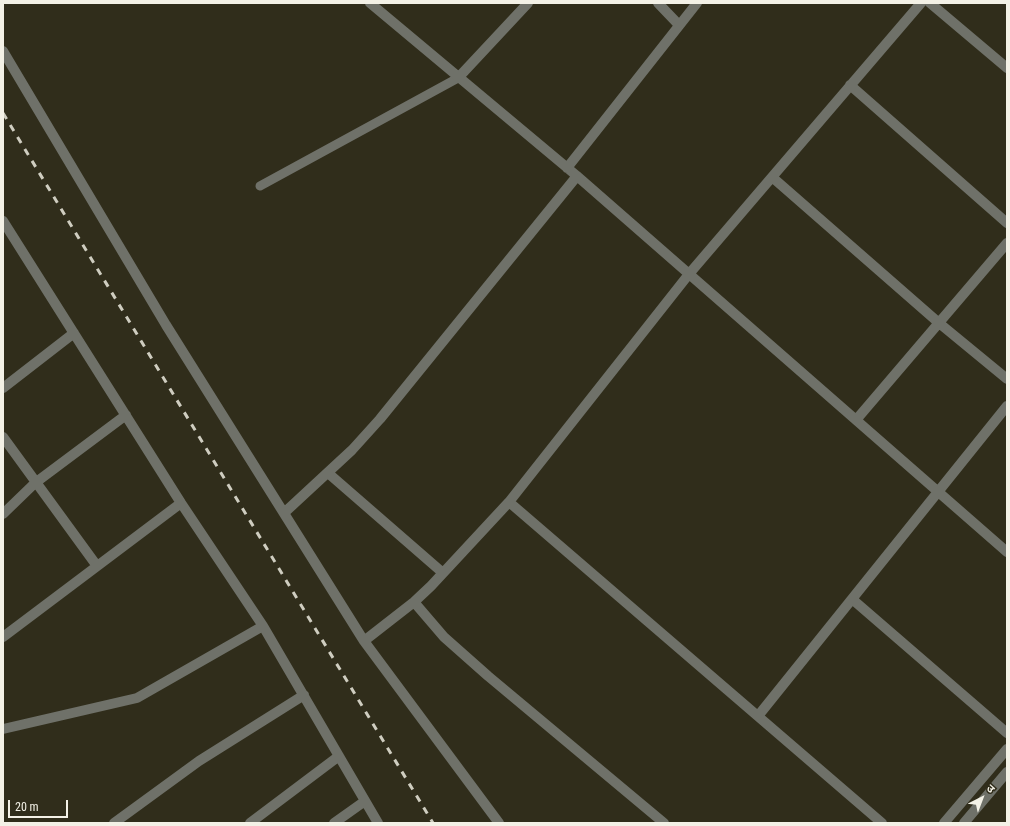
<!DOCTYPE html>
<html>
<head>
<meta charset="utf-8">
<style>
	body { margin:0 }
	#map { position:relative; width:1010px; height:826px; overflow:hidden; background:#302d1b; font-family:"Roboto Condensed","Noto Sans Devanagari",sans-serif }
	canvas { display:block }
	.frame { position:absolute; inset:0; border:4px solid #f3f1e6; pointer-events:none }
	.north { position:absolute; left:962px; top:778px; width:40px; height:40px; -webkit-text-stroke:3px #302d1b; paint-order:stroke; rotate:42deg; font-size:11px; font-weight:700; line-height:16px; text-align:center; color:#f3f1e6 }
	.north::after { content:''; display:block; margin:auto; width:14px; height:18px; background:#f3f1e6; clip-path:polygon(50% 0,100% 100%,50% 72%,0 100%) }
	.scale { position:absolute; left:8px; top:800px; width:60px; height:18px; box-sizing:border-box; border:2px solid #f3f1e6; border-top:0; padding-left:5px; font-size:12px; line-height:14px; white-space:nowrap; color:#f3f1e6; -webkit-text-stroke:3px #302d1b; paint-order:stroke }
</style>
</head>
<body>
<div id="map">
<canvas width="1010" height="826"></canvas>
<div class="frame"></div>
<div class="north">उ</div>
<div class="scale">20 m</div>
</div>
<script>
const c = document.querySelector('canvas').getContext('2d');
c.lineJoin = 'round';
const shape = rows => new Path2D(rows.map(r => 'M' + r).join(''));
function stroke(path, color, width, dash) { c.strokeStyle = color; c.lineWidth = width; c.lineCap = dash ? 'butt' : 'round'; c.setLineDash(dash || []); c.stroke(path); }
const lane = shape([
	[260,186,458,78]
]);
const street = shape([
	[370,3,577,176,1007,552],
	[658,3,679,25],
	[930,3,1007,68],
	[3,51,166,325,364,641,499,823],
	[458,78,528,3],
	[850,85,1007,223],
	[567,168,697,3],
	[772,177,939,323,1007,379],
	[3,221,181,503,263,626,378,823],
	[3,388,74,333],
	[856,420,1007,243],
	[3,437,97,566],
	[328,473,443,573],
	[509,502,882,823],
	[284,513,352,450,380,419,577,176],
	[3,514,35,483,126,415],
	[852,599,1007,733],
	[414,602,444,637,488,676,664,823],
	[3,637,181,503],
	[364,641,414,602,431,586,509,502,689,274,921,3],
	[758,716,1007,406],
	[3,729,137,698,263,626],
	[114,823,199,761,304,695],
	[250,823,339,756],
	[334,823,365,801],
	[944,823,1007,749],
	[964,823,1007,772]
]);
const rail = shape([
	[3,113,433,823]
]);
stroke(lane, '#6f7169', 9);
stroke(street, '#6f7169', 10);
stroke(rail, '#cfcdc0', 3, [7, 7]);
</script>
</body>
</html>
